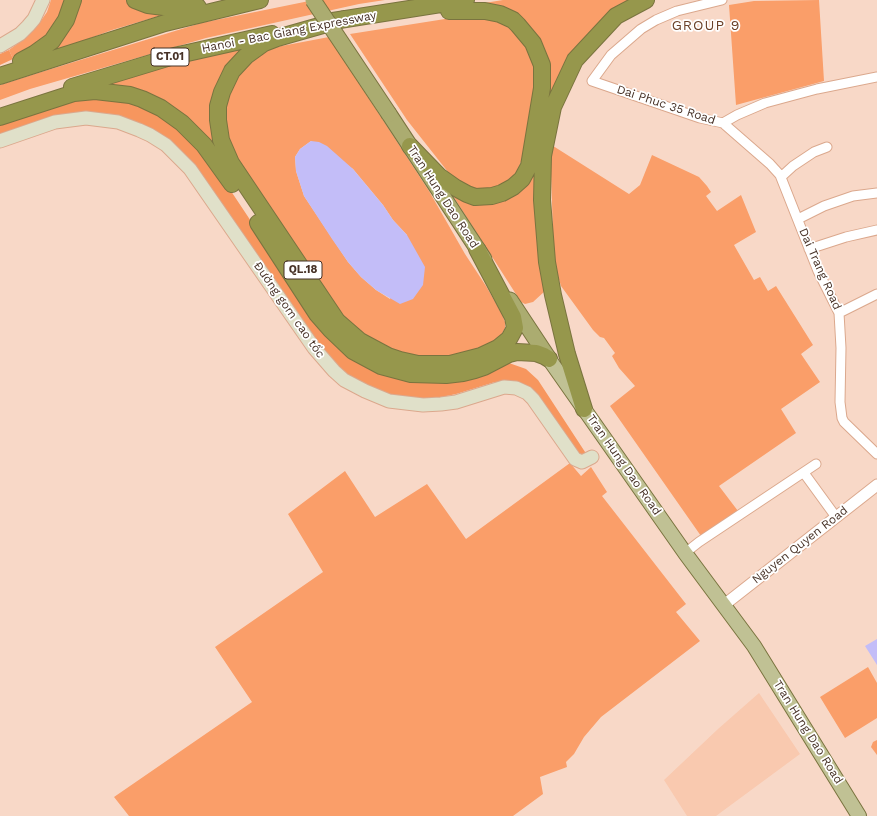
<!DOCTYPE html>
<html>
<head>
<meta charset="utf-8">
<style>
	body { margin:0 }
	canvas { display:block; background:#f8d8c7 }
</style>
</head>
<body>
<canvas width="877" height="816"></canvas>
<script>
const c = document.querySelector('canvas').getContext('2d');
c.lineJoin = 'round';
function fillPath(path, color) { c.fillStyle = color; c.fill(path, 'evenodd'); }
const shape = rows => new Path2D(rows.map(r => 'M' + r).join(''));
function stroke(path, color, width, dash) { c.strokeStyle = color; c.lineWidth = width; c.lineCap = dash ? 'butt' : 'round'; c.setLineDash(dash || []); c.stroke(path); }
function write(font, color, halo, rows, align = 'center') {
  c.font = font + ' "Work Sans",sans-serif'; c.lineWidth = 3.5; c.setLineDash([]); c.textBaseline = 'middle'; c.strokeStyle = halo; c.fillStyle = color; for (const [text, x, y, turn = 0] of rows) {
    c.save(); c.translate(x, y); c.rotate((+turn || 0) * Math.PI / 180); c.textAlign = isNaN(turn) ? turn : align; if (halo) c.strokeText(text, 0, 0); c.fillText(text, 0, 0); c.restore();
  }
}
const built = shape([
	[759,693,800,754,716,816,687,816,664,780,718,729]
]);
const green = shape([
	[51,0,68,0,55,30,25,55,13,59,9,50,28,36,40,22,47,12],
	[78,0,126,0,135,4,169,13,112,30,45,55],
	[314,0,385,0,359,4,206,38,30,89,0,100,0,85,38,73,201,23],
	[503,0,637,0,608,19,542,125,535,38,478,4],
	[819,0,824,81,736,105,729,5,754,1],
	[476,16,486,17,511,27,529,48,536,74,525,152,516,174,511,181,482,192,456,181,448,172,407,120,350,34,445,19],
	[329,37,429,191,465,254,486,286,502,314,505,322,505,328,499,339,465,357,409,359,355,334,236,164,220,114,243,64,271,48],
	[311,141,353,169,383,205,393,220,407,235,390,299,376,290,361,277,348,262,304,196,296,171,295,157,300,149],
	[256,41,214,101,244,191,88,86],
	[550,144,629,194,640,185,652,155,699,177,707,186,711,192,706,196,717,211,741,195,756,232,734,245,754,280,760,277,768,291,776,286,813,345,801,354,820,382,781,409,796,433,719,486,738,511,701,536,610,406,635,386,619,368,612,356,615,353,604,338,600,337,593,330,561,286,554,263],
	[535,157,545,291,533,302,525,304,521,302,448,188,490,202],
	[570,463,581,476,591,467,607,492,602,496,686,604,676,612,700,641,601,717,584,737,574,754,566,762,567,767,540,777,543,794,513,816,129,816,114,797,252,702,215,647,323,572,288,514,345,471,375,517,427,484,466,539],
	[868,667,877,683,877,718,845,738,820,697],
	[877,740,877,755,871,747,873,742]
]);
const forest = shape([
	[9,50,13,59,0,65,0,54],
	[110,98,137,104,174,124,213,164,302,298,354,357,509,363,526,369,538,380,587,455,579,455,536,398,504,382,495,382,456,394,432,399,417,399,391,395,351,378,328,359,207,185,125,118,111,114,89,112,48,119,0,134,0,121,68,101]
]);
const water = shape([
	[311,141,319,142,327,146,353,169,383,205,393,220,407,235,425,267,423,285,413,299,400,304,376,290,361,277,348,262,332,239,304,196,296,171,295,157,300,149],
	[877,639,877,665,865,646]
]);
const minor = shape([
	[722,0,677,11,656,20,641,29,611,55,592,81,700,118,723,123,737,115,765,103,817,89,877,77],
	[723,123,770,164,780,175,818,271,839,313,841,348,840,402,842,418,844,422,877,454],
	[781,177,793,166,814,152,827,147],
	[798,219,824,206,853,196,877,193],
	[809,249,846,237,877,230],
	[839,313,877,294],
	[804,473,836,517],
	[685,553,699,542,816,464]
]);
const tertiary = shape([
	[724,605,877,485]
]);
const secondary = shape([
	[0,46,20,34,28,26,34,19,43,0],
	[0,141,55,122,86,118,118,122,139,130,150,135,166,145,190,169,314,348,334,371,344,380,365,391,389,401,423,405,441,404,456,402,504,387,516,388,527,393,533,399,575,459,582,462,592,457]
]);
const primary = shape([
	[549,359,685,553,754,646,859,816]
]);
const trunk = shape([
	[389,114,484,259],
	[510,300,549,359]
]);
const motorway = shape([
	[135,0,148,5,172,8,198,7],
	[344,19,277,38,264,43,246,56,232,71,222,92,218,106,218,120,221,140,231,163,337,321,360,341,388,356,400,360,418,364,450,364,481,356,498,348,509,339,515,328,513,317,477,249],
	[333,21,466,0],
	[21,61,34,54,52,41,66,20,73,0],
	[0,76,165,23,260,0],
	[72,87,174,56,272,34],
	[0,117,74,93,95,91,130,95,142,99,161,108,182,123,204,145,232,184],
	[410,146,439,176,456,188,467,194,475,197,492,196,502,193,513,187,522,179,529,166,542,88,542,65,533,43,518,25,513,20,500,14,485,11,449,11],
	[258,223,317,314,331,330,353,351,381,366,411,374,446,375,463,373,475,370,484,367,509,354,517,352,536,353,544,356,549,359],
	[584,409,567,354,553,295,547,262,542,200,543,156,553,107,575,60,616,16,646,0]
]);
const trunkBridge = shape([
	[313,0,389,114]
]);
const shields = [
	[170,57,38],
	[303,270,38]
];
const shieldNames = [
	["CT.01",170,57],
	["QL.18",303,270]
];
const streetNames = [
	["Hanoi - Bac Giang Expressway",289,32,-11],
	["Dai Phuc 35 Road",666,105,18],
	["Tran Hung Dao Road",443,197,57],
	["Dai Trang Road",820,269,66],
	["Đường gom cao tốc",289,310,55],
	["Tran Hung Dao Road",624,465,55],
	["Nguyen Quyen Road",800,545,-38],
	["Tran Hung Dao Road",808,732,58]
];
const quarterNames = [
	["GROUP 9",706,26]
];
fillPath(built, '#f9c9af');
fillPath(green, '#fa9e69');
fillPath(forest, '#f7965e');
fillPath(water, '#c3bdf8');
stroke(minor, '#dba88d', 11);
stroke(tertiary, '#dba88d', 13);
stroke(secondary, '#dba88d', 15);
stroke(primary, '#7a743f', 16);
stroke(trunk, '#7a743f', 17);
stroke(motorway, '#7a743f', 18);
stroke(minor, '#fff', 9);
stroke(tertiary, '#fff', 11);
stroke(secondary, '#e0e0c9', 13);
stroke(primary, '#c0c194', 14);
stroke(trunk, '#abac70', 15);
stroke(motorway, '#96974c', 16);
stroke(trunkBridge, '#7a743f', 17, []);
stroke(trunkBridge, '#abac70', 15);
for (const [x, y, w] of shields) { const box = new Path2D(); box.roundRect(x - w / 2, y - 9, w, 18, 3); c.fillStyle = '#fff'; c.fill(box); stroke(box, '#473227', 1); }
write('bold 11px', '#473227', null, shieldNames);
write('12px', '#473227', '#fff', streetNames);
c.letterSpacing = '1px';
write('14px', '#6b4027', '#fff', quarterNames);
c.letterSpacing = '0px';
</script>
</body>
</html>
